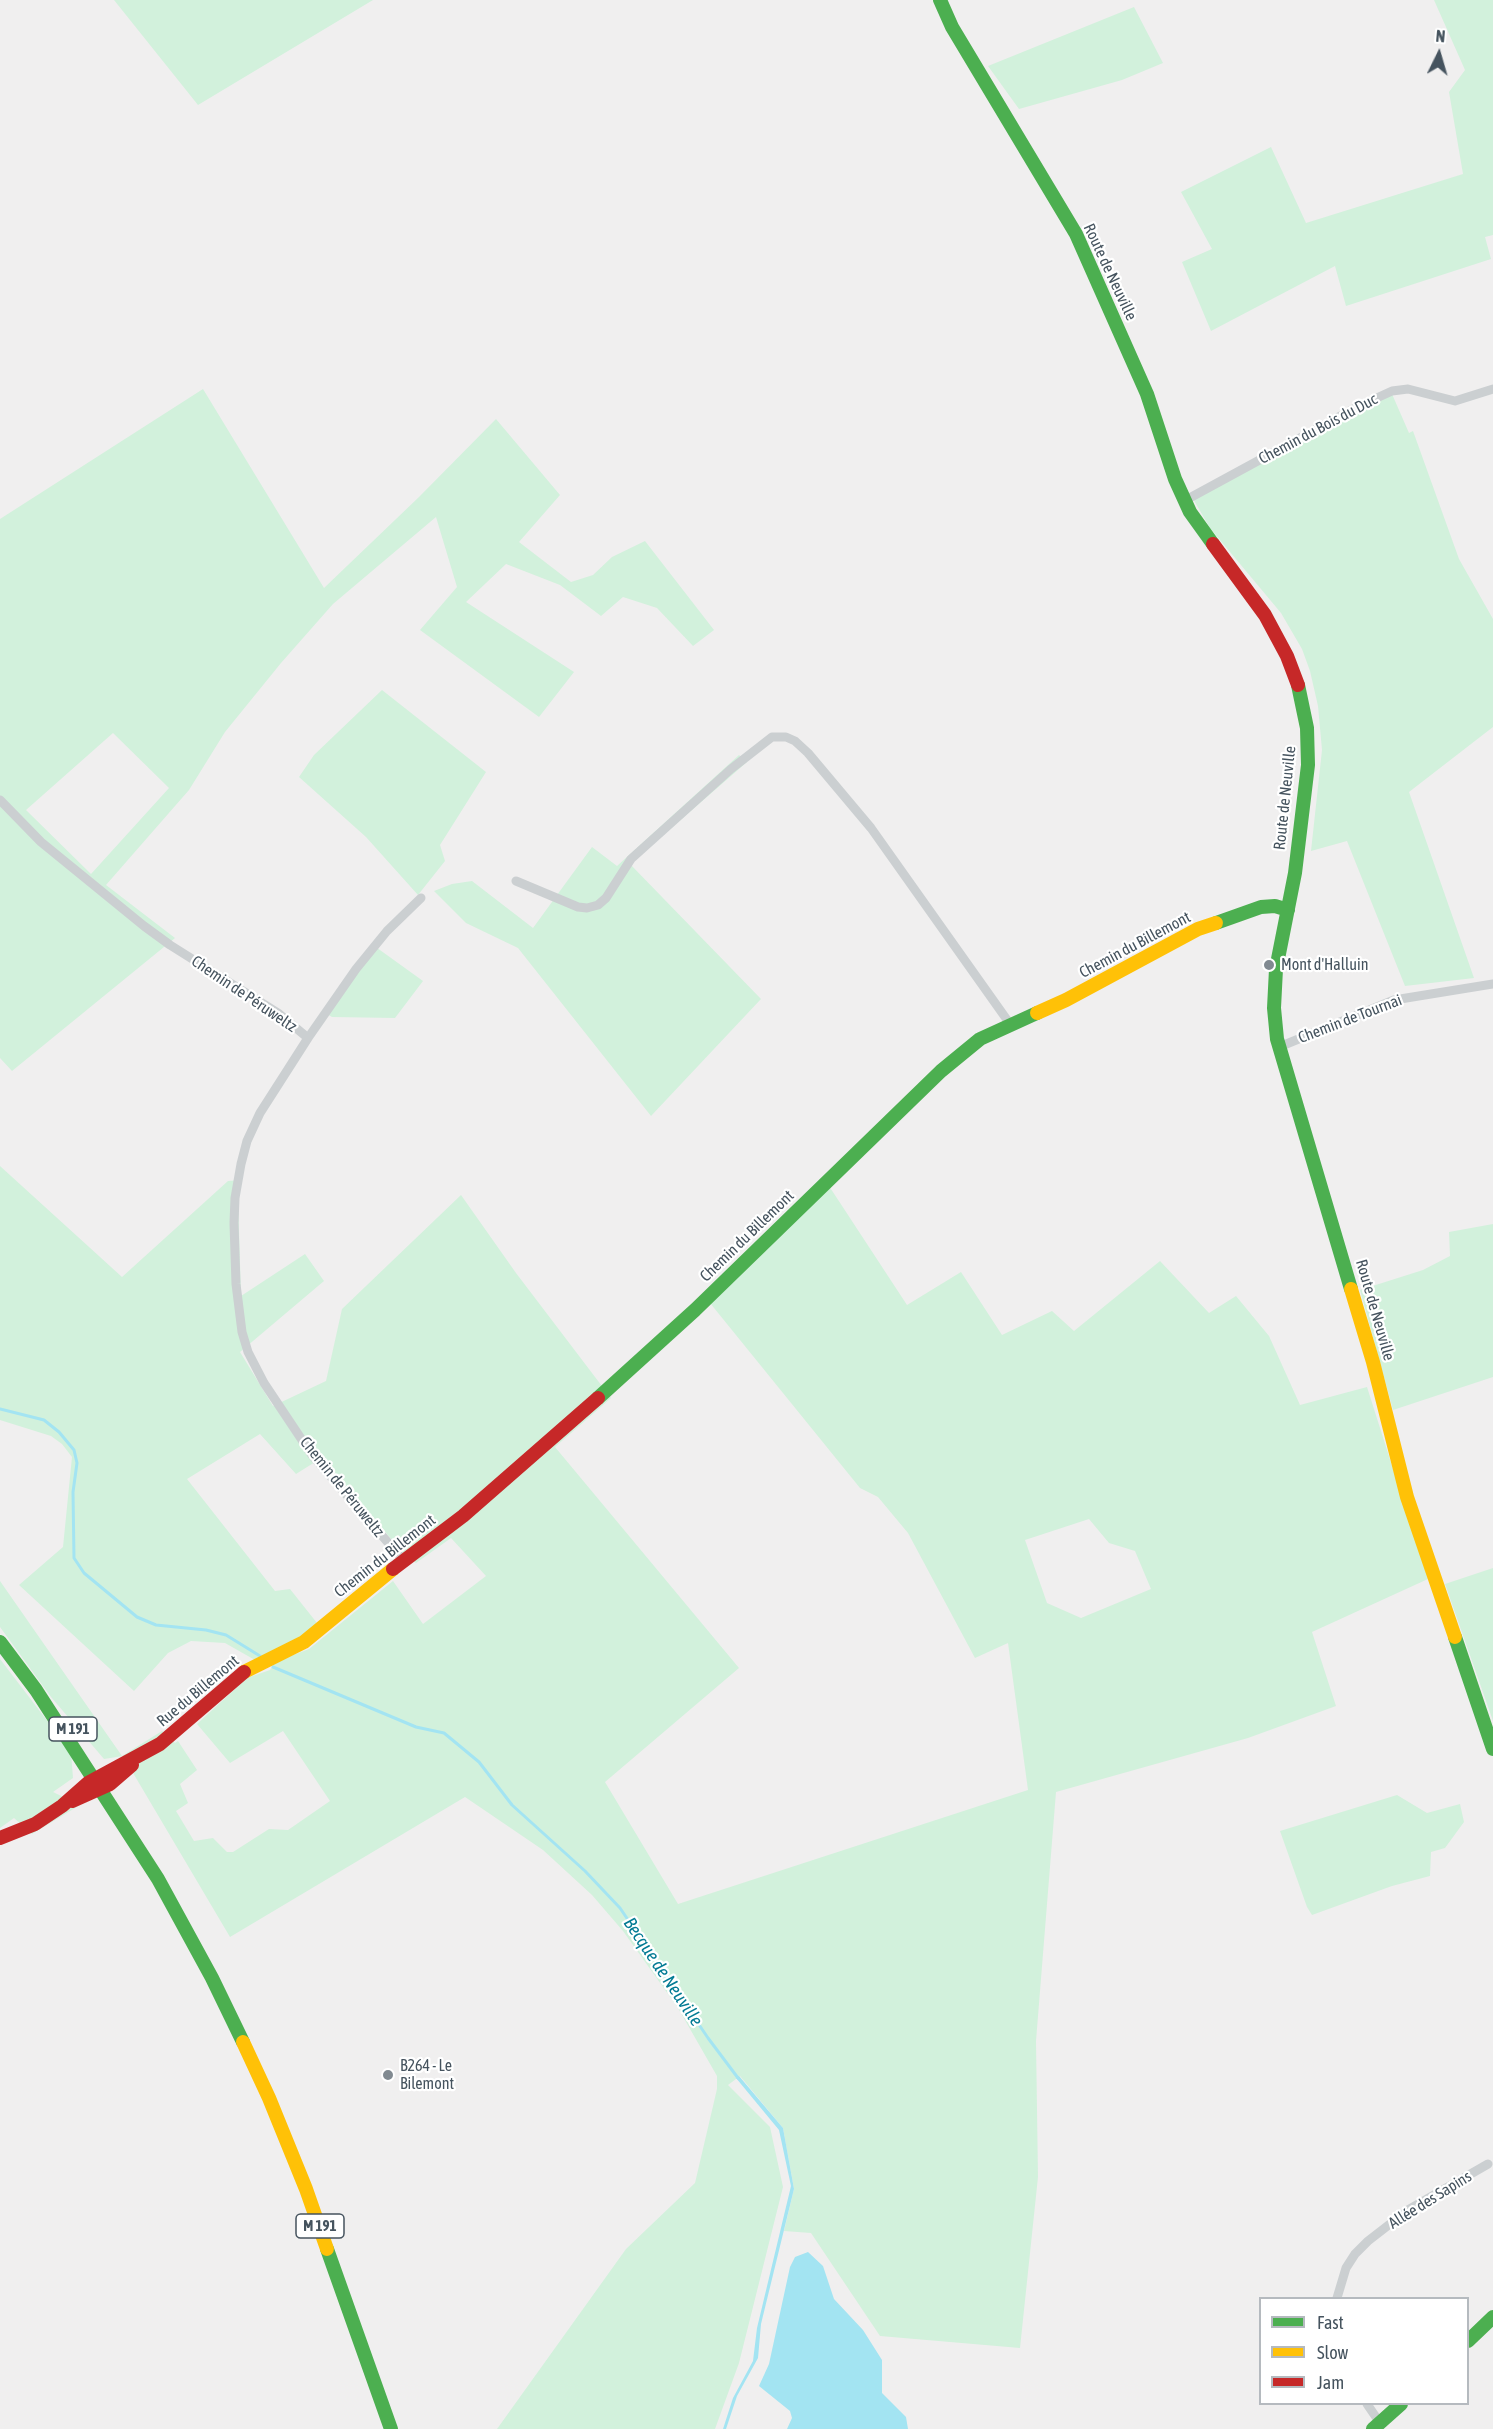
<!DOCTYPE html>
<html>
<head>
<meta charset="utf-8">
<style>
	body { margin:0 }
	#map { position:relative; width:1493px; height:2429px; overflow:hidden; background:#f0efef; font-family:"Asap Condensed",sans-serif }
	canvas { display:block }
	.legend { position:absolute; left:1259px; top:2297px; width:210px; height:108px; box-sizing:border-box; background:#fff; border:2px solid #b5babf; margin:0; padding:8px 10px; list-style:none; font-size:18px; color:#45535e }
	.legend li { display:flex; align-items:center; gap:12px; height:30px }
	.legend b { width:30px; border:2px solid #b5babf }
	.north { position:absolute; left:1409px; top:24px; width:60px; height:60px; -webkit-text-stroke:4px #fff; paint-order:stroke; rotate:5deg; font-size:16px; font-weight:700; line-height:24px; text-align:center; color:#45535e }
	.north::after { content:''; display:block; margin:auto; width:21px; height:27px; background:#45535e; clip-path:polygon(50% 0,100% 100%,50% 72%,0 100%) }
</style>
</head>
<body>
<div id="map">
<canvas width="1493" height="2429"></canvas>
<ul class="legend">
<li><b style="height:8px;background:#4caf50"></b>Fast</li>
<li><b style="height:8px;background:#ffc107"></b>Slow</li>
<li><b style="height:8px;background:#c62828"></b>Jam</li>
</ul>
<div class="north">N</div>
</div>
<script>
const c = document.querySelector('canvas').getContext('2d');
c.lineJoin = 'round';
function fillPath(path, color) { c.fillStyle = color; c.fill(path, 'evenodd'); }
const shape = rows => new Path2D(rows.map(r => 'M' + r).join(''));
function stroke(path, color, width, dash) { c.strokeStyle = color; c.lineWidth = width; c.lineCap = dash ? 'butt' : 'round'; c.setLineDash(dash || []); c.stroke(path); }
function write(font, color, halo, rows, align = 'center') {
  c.font = font + ' "Asap Condensed",sans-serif'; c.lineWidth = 4.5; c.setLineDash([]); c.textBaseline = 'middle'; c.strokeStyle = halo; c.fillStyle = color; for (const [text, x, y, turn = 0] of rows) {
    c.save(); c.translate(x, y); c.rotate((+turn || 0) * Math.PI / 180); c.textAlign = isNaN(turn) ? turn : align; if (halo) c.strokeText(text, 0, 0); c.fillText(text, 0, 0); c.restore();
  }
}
const green = shape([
	[114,0,373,0,198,105],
	[1434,0,1493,0,1493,235,1485,237,1491,259,1346,306,1335,266,1211,331,1182,262,1212,249,1181,192,1271,147,1306,223,1463,174,1449,92,1465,70],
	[1134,7,1163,63,1122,80,1019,109,988,66],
	[203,389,324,588,419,497,496,419,560,495,519,542,571,582,593,575,612,557,645,541,714,630,693,646,657,608,623,597,601,616,560,585,506,564,466,602,574,672,539,717,420,630,457,587,436,517,333,604,281,663,225,732,189,790,106,885,175,938,12,1071,0,1058,0,519],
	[113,733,169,788,91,874,26,810],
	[1392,394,1409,433,1413,431,1459,559,1493,619,1493,727,1409,792,1474,978,1405,986,1347,841,1311,851,1322,750,1318,706,1310,671,1302,649,1281,613,1210,528,1192,497],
	[382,690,486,772,440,845,445,861,418,895,366,837,299,777,314,755],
	[739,755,747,762,630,864,761,999,651,1116,518,948,466,923,434,891,452,884,472,881,533,928,592,847,617,866],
	[373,945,423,981,395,1018,332,1017,322,1011],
	[0,1166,122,1277,228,1181,242,1180,238,1199,241,1296,305,1254,324,1281,240,1352,273,1406,326,1381,342,1309,461,1195,516,1273,611,1398,555,1447,739,1668,605,1782,678,1904,1028,1790,1008,1643,975,1658,908,1533,878,1497,860,1488,710,1303,829,1186,907,1305,961,1272,1002,1335,1052,1311,1074,1331,1160,1261,1209,1313,1236,1296,1269,1336,1300,1405,1367,1387,1428,1579,1312,1632,1336,1706,1248,1738,1056,1792,1036,2041,1038,2177,1020,2348,880,2336,811,2233,784,2231,794,2189,783,2128,740,2076,728,2085,770,2127,783,2187,739,2363,715,2429,497,2429,626,2249,695,2183,717,2089,717,2076,678,2008,623,1931,592,1895,543,1850,465,1797,230,1937,123,1756,104,1759,51,1697,0,1627,0,1581,122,1756,162,1731,175,1743,178,1741,197,1770,180,1784,188,1803,176,1811,194,1841,213,1838,227,1852,233,1852,269,1829,288,1830,330,1801,283,1731,230,1763,197,1724,247,1678,270,1670,275,1662,309,1649,393,1581,423,1624,486,1576,451,1538,416,1563,403,1553,337,1475,323,1457,296,1474,260,1434,187,1479,275,1591,290,1589,317,1623,299,1641,255,1660,225,1643,191,1641,168,1653,134,1691,19,1585,63,1547,72,1457,62,1444,51,1436,0,1420],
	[1089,1519,1109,1543,1135,1551,1151,1589,1081,1618,1047,1603,1025,1540],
	[1493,1224,1493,1377,1393,1410,1360,1290,1423,1270,1450,1256,1449,1232],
	[1493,1568,1493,1721,1445,1584],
	[0,1659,71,1752,73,1778,53,1792,80,1805,32,1834,14,1818,0,1828],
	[1397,1795,1427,1813,1460,1804,1464,1822,1445,1848,1431,1852,1430,1876,1392,1886,1312,1915,1307,1907,1280,1831]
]);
const water = shape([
	[739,2076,783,2128,794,2189,761,2324,758,2358,737,2396,726,2429,723,2429,733,2398,753,2361,757,2328,791,2186,779,2130,736,2078],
	[808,2252,823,2266,834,2299,863,2330,882,2360,882,2393,906,2417,908,2429,787,2429,792,2418,790,2411,759,2386,769,2364,790,2267,795,2257]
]);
const stream = shape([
	[0,1409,44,1420,59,1432,74,1450,77,1463,73,1492,74,1558,84,1573,137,1617,156,1625,206,1630,226,1635,260,1656],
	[273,1667,416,1727,444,1733,479,1762,512,1805,585,1871,620,1908,708,2038,738,2078]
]);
const street = shape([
	[1184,501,1357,407,1392,391,1408,389,1455,401,1493,389],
	[0,800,41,842,144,926,170,945,278,1013,308,1038,260,1113,247,1141,241,1164,235,1198,234,1223,236,1284,242,1332,248,1352,264,1383,312,1455,404,1561],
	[516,881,578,907,587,908,598,905,606,898,631,859,731,769,772,737,786,737,795,741,808,753,871,828,1010,1024],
	[308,1038,356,969,387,931,421,898],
	[1279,1047,1394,1000,1493,984],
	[1337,2298,1346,2268,1355,2254,1368,2241,1408,2210,1488,2164],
	[1367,2404,1380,2423]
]);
const fast = shape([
	[940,0,952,27,1076,234,1147,394,1175,479,1190,512,1213,544],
	[1298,685,1307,728,1308,765,1295,873,1276,969,1274,1008,1277,1039,1351,1289],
	[1216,923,1261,907,1275,906,1288,910],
	[598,1398,695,1310,941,1071,980,1039,1037,1013],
	[1455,1637,1493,1749],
	[0,1642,36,1690,158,1879,212,1978,243,2042],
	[327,2249,391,2429],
	[1468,2341,1493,2317],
	[1373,2429,1401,2404]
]);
const slow = shape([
	[1037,1013,1066,1000,1198,929,1216,923],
	[1351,1289,1373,1362,1407,1497,1455,1637],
	[244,1672,304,1642,393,1569],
	[243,2042,269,2098,306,2189,327,2249]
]);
const jam = shape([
	[1213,544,1265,615,1287,656,1298,685],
	[393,1569,463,1516,598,1398],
	[72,1801,110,1784,132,1765],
	[0,1838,35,1824,62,1806,88,1783,160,1744,244,1672]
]);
const markers = [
	[1269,965,6,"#818a91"],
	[388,2075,6,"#818a91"]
];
const shields = [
	[73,1729,48],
	[320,2226,48]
];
const shieldNames = [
	["M 191",73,1729],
	["M 191",320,2226]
];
const streetNames = [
	["Route de Neuville",1110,272,65],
	["Chemin du Bois du Duc",1318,429,-28],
	["Route de Neuville",1285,798,-84],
	["Chemin du Billemont",1135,945,-28],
	["Chemin de Péruweltz",244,994,34],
	["Chemin de Tournai",1350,1019,-21],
	["Chemin du Billemont",747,1236,-44],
	["Route de Neuville",1375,1310,74],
	["Chemin de Péruweltz",342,1487,51],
	["Chemin du Billemont",385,1556,-38],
	["Rue du Billemont",198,1691,-40],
	["Allée des Sapins",1430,2200,-32]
];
const poiNames = [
	["Mont d'Halluin",1281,965],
	["B264 - Le",400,2066],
	["Bilemont",400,2084]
];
const waterNames = [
	["Becque de Neuville",663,1972,56]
];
fillPath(green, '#d2f1dc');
fillPath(water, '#a3e4f2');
stroke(stream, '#a3e4f2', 3);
stroke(street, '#cbcfd1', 9);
stroke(fast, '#4caf50', 14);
stroke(slow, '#ffc107', 14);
stroke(jam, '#c62828', 14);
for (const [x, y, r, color] of markers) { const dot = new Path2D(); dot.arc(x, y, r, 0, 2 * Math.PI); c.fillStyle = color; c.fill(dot); stroke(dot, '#fff', 2); }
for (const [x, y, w] of shields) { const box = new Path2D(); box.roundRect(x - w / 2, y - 12, w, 24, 4.5); c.fillStyle = '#fff'; c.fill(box); stroke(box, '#45535e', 1.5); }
write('bold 15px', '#45535e', null, shieldNames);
write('16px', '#45535e', '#fff', streetNames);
write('16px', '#45535e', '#fff', poiNames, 'left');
write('italic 18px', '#037b94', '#fff', waterNames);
</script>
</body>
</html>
